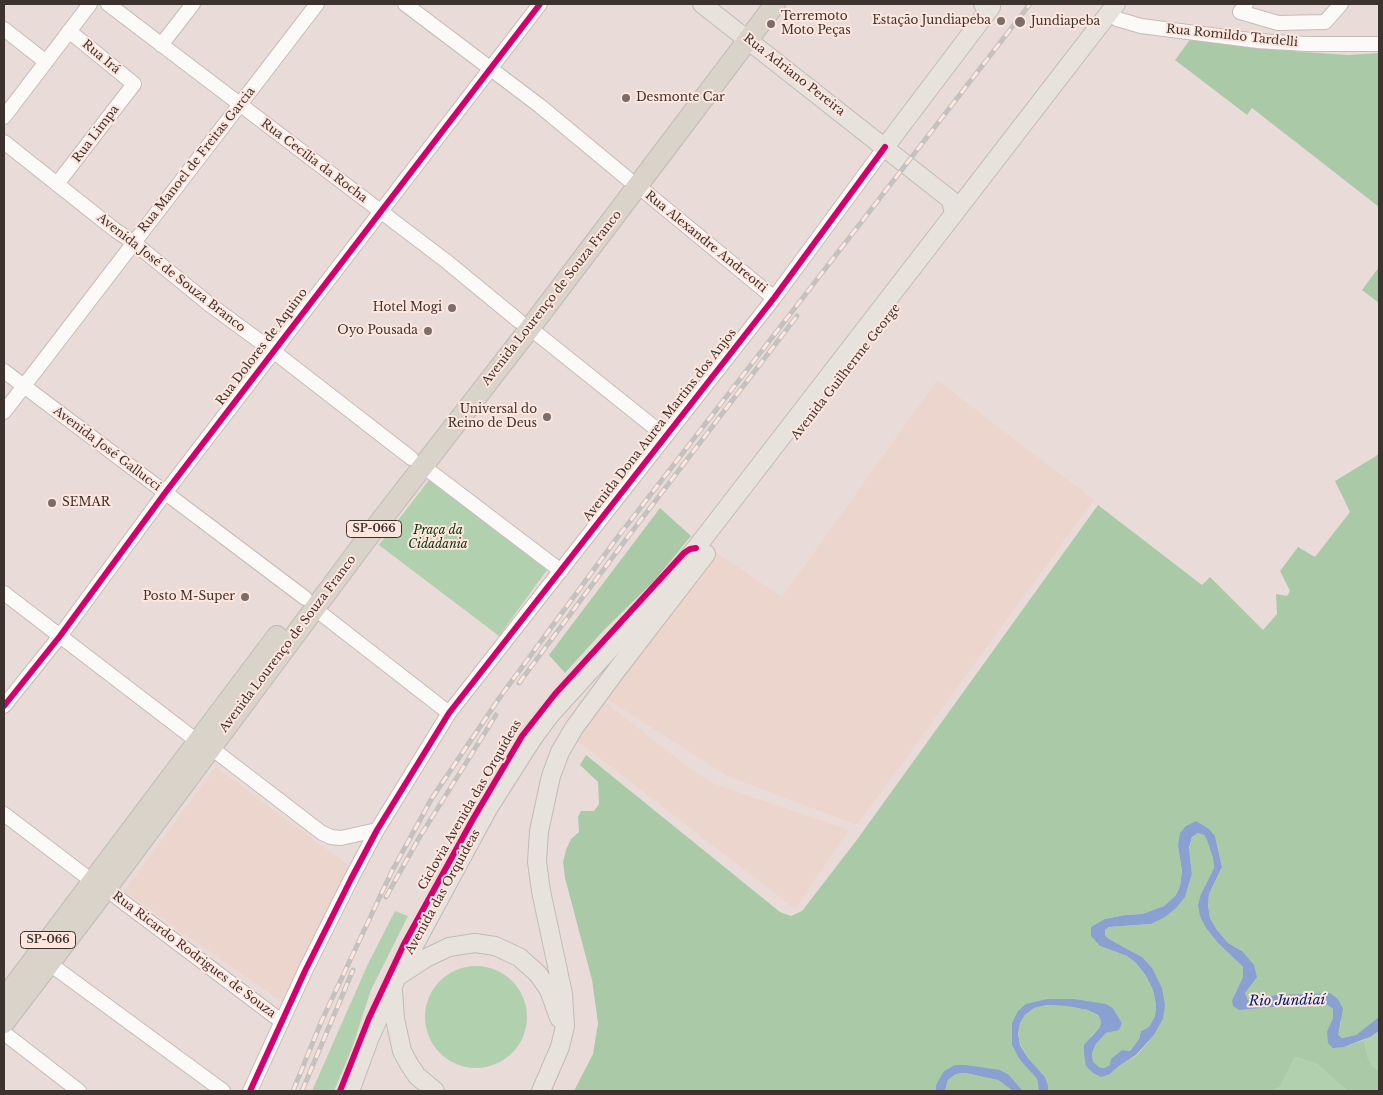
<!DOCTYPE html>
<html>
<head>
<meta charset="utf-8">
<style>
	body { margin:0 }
	#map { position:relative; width:1383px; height:1095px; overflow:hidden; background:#e9dcd8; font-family:"Libre Baskerville",serif }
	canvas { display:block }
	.frame { position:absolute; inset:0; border:5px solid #3c332f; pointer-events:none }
</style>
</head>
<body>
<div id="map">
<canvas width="1383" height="1095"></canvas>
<div class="frame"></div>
</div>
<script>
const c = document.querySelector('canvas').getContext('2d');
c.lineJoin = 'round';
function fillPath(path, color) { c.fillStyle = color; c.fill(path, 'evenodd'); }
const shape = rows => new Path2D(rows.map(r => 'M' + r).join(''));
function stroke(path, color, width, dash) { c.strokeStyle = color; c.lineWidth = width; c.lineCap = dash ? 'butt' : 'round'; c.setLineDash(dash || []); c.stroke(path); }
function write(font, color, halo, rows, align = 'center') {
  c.font = font + ' "Libre Baskerville",serif'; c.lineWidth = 4; c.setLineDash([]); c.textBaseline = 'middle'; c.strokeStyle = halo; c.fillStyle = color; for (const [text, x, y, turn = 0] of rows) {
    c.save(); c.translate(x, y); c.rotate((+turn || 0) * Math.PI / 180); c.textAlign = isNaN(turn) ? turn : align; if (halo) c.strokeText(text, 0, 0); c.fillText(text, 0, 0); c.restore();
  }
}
const built = shape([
	[937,380,1094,500,857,825,727,776,607,699,716,552,782,597],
	[602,700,691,769,715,784,849,830,795,909,575,739],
	[216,767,352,868,283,1003,124,891]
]);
const green = shape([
	[429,480,547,570,499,636,379,545],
	[395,911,408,916,371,990,352,1048,334,1091,312,1091,367,966],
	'425 1017a51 51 0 1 1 102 0a51 51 0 1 1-102 0Z',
	[1379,1031,1379,1070,1373,1067,1368,1058,1364,1040],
	[1295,1057,1317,1064,1347,1091,1272,1091,1280,1087]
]);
const forest = shape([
	[1192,37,1266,48,1303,52,1349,55,1379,53,1379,207,1252,108,1247,115,1175,60],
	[1379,267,1379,303,1362,290],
	[1379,453,1379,1017,1371,1024,1356,1035,1342,1038,1337,1035,1341,1022,1338,999,1276,995,1248,1000,1245,993,1242,951,1228,943,1217,930,1210,918,1208,905,1209,894,1222,867,1215,836,1196,821,1178,846,1182,871,1180,886,1176,895,1164,906,1142,914,1125,915,1105,919,1100,946,1127,956,1136,963,1146,976,1153,990,1156,1005,1155,1016,1149,1027,1141,1031,1139,1039,1130,1051,1122,1050,1111,1065,1104,1068,1099,1067,1093,1063,1092,1053,1096,1044,1106,1033,1119,1029,1122,1023,1113,1008,1047,999,1012,1023,1020,1060,1037,1079,1039,1091,1023,1091,1009,1075,966,1065,936,1085,936,1091,574,1091,593,1054,598,1023,592,980,565,878,563,862,566,850,571,839,579,832,578,817,581,811,594,811,599,804,598,782,580,765,586,755,780,912,791,916,802,911,856,841,1098,505,1202,585,1210,577,1263,630,1277,614,1276,594,1287,596,1290,591,1280,571,1298,547,1315,557,1350,512,1335,481,1376,456],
	[660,508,691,536,655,580,603,631,565,673,549,655],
	[1198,833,1204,835,1207,839,1213,858,1214,868,1201,894,1206,928,1217,942,1243,967,1243,977,1232,1000,1326,1004,1333,1009,1333,1018,1327,1031,1344,1047,1364,1040,1368,1058,1373,1067,1379,1070,1379,1091,1347,1091,1317,1064,1295,1057,1280,1087,1272,1091,1048,1091,1048,1085,1045,1077,1028,1058,1020,1044,1018,1034,1020,1023,1025,1015,1034,1008,1047,1005,1067,1006,1088,1010,1098,1015,1101,1021,1100,1027,1091,1036,1086,1066,1110,1074,1119,1066,1137,1055,1154,1035,1163,1019,1142,957,1109,939,1105,935,1105,930,1109,927,1151,924,1185,897,1192,874,1189,849,1192,837],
	[965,1073,998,1080,1013,1091,945,1091,948,1080,956,1074]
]);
const water = shape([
	[1196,821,1209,829,1215,836,1222,867,1209,894,1208,905,1210,918,1217,930,1228,943,1242,951,1254,965,1257,977,1245,993,1248,1000,1276,995,1330,993,1338,999,1343,1009,1338,1035,1342,1038,1356,1035,1379,1017,1379,1031,1370,1037,1344,1047,1333,1048,1328,1043,1327,1031,1333,1018,1333,1009,1326,1004,1316,1003,1239,1010,1233,1006,1232,1000,1243,977,1243,967,1217,942,1206,928,1200,916,1198,905,1201,894,1214,868,1213,858,1207,840,1204,835,1198,833,1192,837,1189,848,1192,874,1185,897,1176,908,1165,917,1151,924,1109,927,1105,930,1105,935,1109,939,1142,957,1152,968,1162,988,1165,1005,1163,1019,1154,1035,1136,1055,1119,1066,1110,1074,1101,1077,1093,1073,1086,1066,1084,1053,1084,1045,1100,1027,1101,1021,1098,1015,1088,1010,1066,1006,1047,1005,1034,1008,1025,1015,1020,1023,1018,1034,1020,1045,1028,1058,1045,1077,1048,1085,1048,1091,1039,1091,1037,1079,1020,1060,1012,1045,1012,1023,1018,1011,1026,1004,1047,999,1074,999,1106,1004,1113,1008,1122,1023,1119,1030,1106,1033,1096,1044,1092,1053,1093,1062,1099,1067,1104,1068,1110,1065,1111,1059,1122,1050,1130,1051,1139,1039,1141,1031,1149,1027,1155,1016,1156,1005,1153,990,1146,976,1136,963,1127,956,1100,946,1091,936,1091,927,1105,919,1125,915,1142,914,1164,906,1176,895,1180,886,1182,871,1178,846,1180,833,1186,826],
	[955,1065,966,1065,1000,1070,1009,1075,1023,1091,1013,1091,998,1080,965,1073,956,1074,948,1080,945,1091,936,1091,936,1085,944,1071]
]);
const minor = shape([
	[108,4,446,261,519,321],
	[405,4,540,106,628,179],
	[1246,4,1240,12,1278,23,1325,22,1341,4],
	[1108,13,1117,19,1141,26,1258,41,1307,44,1379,44],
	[4,29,46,62],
	[161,45,193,4],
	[4,117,90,4],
	[4,142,115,230,133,242,209,304,273,351,411,458],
	[57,184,134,84,69,31],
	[638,186,774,298],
	[530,328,665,436],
	[4,371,305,598],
	[4,412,317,4],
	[423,466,561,571],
	[4,593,197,741],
	[314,608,449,713],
	[4,706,60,636,165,493,540,4],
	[210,747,322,833,331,837,341,838,377,830],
	[4,814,92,881],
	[106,889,281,1021],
	[50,964,223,1091],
	[4,1033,79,1091],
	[250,1091,305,971,351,879,377,830,449,713,774,298,885,147]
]);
const major = shape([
	[702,4,951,200,954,214],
	[885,147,991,7,983,4],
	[400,975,426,958,449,947,475,943,495,946,519,957,538,974,549,990,559,1018],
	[393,991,395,1019,402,1051,409,1064,417,1076,435,1091],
	[350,1091,370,1037,397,977,489,807,533,738,550,715,648,607,696,548,1116,4],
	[541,1091,560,1047,565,1026,563,994,541,891,537,862,539,831,551,776,560,752,574,728,616,671,706,554]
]);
const highway = shape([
	[4,999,277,636],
	[4,1023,106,889,365,541,530,328,775,4]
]);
const rail = shape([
	[519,683,627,538,797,316],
	[386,897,419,838,496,715],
	[293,1091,322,1020,392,871,432,798,500,697,617,538,1030,4],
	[302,1091,353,970]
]);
const cycleway = shape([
	[4,706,60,636,165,493,540,4],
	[250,1091,305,971,351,879,377,830,449,713,774,298,885,147],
	[340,1091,369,1018,404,944,473,819,522,736,555,694,684,553,690,549,696,548]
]);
const markers = [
	[1001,21,5,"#796e6a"],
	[1020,22,6,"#796e6a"],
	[771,24,5,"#796e6a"],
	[626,98,5,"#796e6a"],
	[452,308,5,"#796e6a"],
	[428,331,5,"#796e6a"],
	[547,417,5,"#796e6a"],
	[52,503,5,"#796e6a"],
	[245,597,5,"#796e6a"]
];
const shields = [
	[374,529,55],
	[48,940,55]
];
const shieldNames = [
	["SP-066",374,529],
	["SP-066",48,940]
];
const poiNames = [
	["Terremoto",781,17,"left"],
	["Moto Peças",781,31,"left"],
	["Estação Jundiapeba",991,21],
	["Jundiapeba",1031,22,"left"],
	["Desmonte Car",636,98,"left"],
	["Hotel Mogi",442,308],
	["Oyo Pousada",418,331],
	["Universal do",537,410],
	["Reino de Deus",537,424],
	["SEMAR",62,503,"left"],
	["Posto M-Super",235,597]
];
const streetNames = [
	["Rua Romildo Tardelli",1232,36,6],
	["Rua Irá",101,57,40],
	["Rua Adriano Pereira",794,75,38],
	["Rua Limpa",96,134,-53],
	["Rua Manoel de Freitas Garcia",197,160,-52],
	["Rua Cecília da Rocha",314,161,37],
	["Rua Alexandre Andreotti",706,242,39],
	["Avenida José de Souza Branco",171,273,38],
	["Avenida Lourenço de Souza Franco",552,298,-52],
	["Rua Dolores de Aquino",262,347,-53],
	["Avenida Guilherme George",846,372,-52],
	["Avenida Dona Aurea Martins dos Anjos",660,425,-52],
	["Avenida José Gallucci",107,449,37],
	["Avenida Lourenço de Souza Franco",288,644,-53],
	["Ciclovia Avenida das Orquídeas",470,805,-60],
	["Avenida das Orquídeas",443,892,-61],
	["Rua Ricardo Rodrigues de Souza",194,955,37]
];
const parkNames = [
	["Praça da",438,531],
	["Cidadania",438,545]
];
const waterNames = [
	["Rio Jundiaí",1287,1001,-1]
];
fillPath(built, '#ecd5cc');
fillPath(green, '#b1d0ae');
fillPath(forest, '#aacaa7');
fillPath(water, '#8aa0d0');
stroke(minor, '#c5bbb8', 16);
stroke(major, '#c1bab8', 20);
stroke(highway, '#c1bab8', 22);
stroke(minor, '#fcfaf9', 14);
stroke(major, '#e7e3dc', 18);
stroke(highway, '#d9d3c9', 20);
stroke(rail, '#c4c1bf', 5);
stroke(rail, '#fee6dd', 3, [9]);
stroke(cycleway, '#d6006c', 6);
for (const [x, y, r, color] of markers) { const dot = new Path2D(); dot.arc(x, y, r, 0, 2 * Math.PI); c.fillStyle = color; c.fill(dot); stroke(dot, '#fee6dd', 2); }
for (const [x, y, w] of shields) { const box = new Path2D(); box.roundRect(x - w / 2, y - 8.5, w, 17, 4); c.fillStyle = '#fee6dd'; c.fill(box); stroke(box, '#3c332f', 1); }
write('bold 11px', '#3c332f', null, shieldNames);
write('12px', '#3c332f', '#fee6dd', poiNames, 'right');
write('12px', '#3c332f', '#fee6dd', streetNames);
write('italic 12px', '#00340c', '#fee6dd', parkNames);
write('italic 14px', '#002575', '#fee6dd', waterNames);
</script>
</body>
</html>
